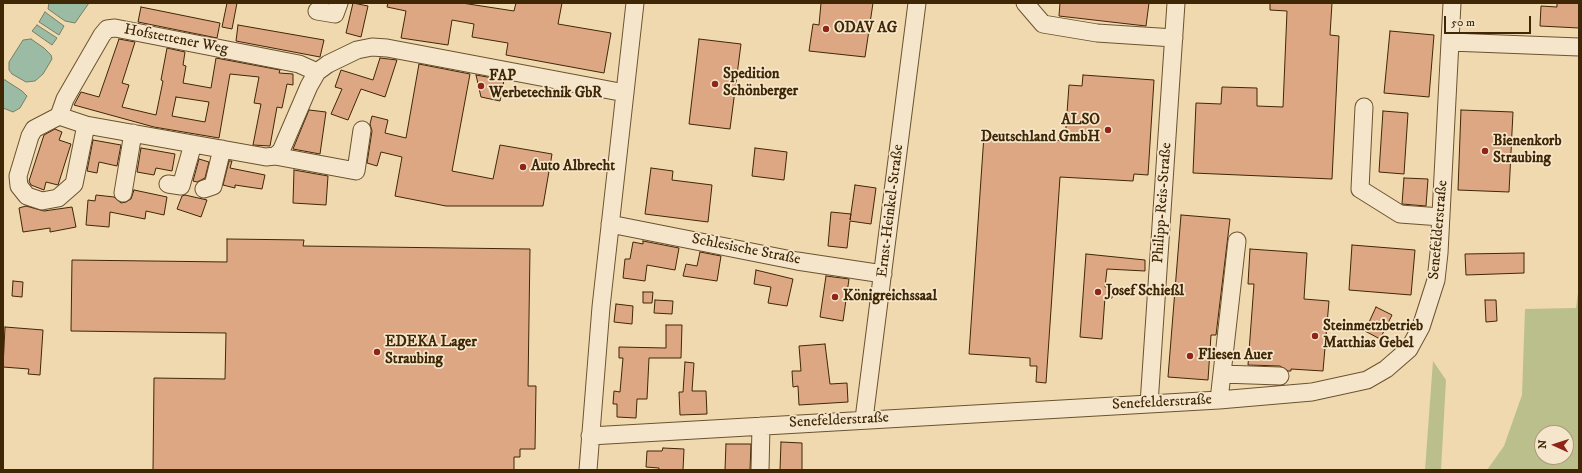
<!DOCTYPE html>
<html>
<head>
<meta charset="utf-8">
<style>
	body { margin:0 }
	#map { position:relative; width:1582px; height:473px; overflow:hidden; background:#f0d8af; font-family:"IM FELL DW Pica",serif }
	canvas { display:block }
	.frame { position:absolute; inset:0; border:4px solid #3f2706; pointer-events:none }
	.north { position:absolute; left:1534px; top:425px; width:40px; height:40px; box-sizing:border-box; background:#f5e6cb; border:1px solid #ac9a7c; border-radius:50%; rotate:273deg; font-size:11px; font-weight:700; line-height:16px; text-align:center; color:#3f2706 }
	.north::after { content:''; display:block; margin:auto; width:14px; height:18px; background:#8f2418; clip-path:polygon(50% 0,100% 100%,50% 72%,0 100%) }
	.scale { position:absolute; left:1444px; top:16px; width:87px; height:18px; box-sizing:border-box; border:2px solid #3f2706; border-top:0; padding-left:5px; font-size:12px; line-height:14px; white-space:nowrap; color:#3f2706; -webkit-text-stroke:3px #f5e6cb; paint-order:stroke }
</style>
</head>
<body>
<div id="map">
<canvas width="1582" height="473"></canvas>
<div class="frame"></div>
<div class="north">N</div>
<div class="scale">50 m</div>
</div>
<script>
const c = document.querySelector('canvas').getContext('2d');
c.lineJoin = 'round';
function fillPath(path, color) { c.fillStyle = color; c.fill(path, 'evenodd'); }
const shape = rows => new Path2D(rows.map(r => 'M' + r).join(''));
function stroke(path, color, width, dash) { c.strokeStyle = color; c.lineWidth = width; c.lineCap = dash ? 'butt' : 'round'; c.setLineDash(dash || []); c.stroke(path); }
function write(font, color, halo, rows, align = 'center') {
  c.font = font + ' "IM FELL DW Pica",serif'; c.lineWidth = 3.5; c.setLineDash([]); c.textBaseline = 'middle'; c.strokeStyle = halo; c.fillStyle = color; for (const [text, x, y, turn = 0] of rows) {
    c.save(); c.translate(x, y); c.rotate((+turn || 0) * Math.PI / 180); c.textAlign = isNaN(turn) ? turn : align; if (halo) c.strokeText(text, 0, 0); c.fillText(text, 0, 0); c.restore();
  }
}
const green = shape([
	[1579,286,1579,470,1487,470,1504,446,1522,395,1525,309,1576,308],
	[1542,433,1566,433,1566,457,1542,457],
	[1433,361,1446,380,1441,470,1425,470]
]);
const water = shape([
	[49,3,89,3,75,23,65,21,48,9,49,3],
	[45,12,64,26,59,35,39,22,45,12],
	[37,25,57,38,52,45,32,31,37,25],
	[31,39,44,48,51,55,52,59,43,74,35,81,26,82,12,74,9,70,9,62,23,40,31,39],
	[5,80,22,91,27,96,20,108,13,112,3,108,3,80,5,80]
]);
const building = shape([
	[227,3,237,3,232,29,222,27,227,3],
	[353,3,368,6,361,37,346,33,353,3],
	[388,3,462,3,514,11,516,3,562,3,558,24,611,33,604,73,506,55,508,43,472,37,474,24,452,20,448,45,401,38,406,11,387,7,388,3],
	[821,3,873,3,865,57,809,51,813,24,819,25,821,3],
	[1060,3,1149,3,1146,26,1059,16,1060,3],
	[1270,3,1332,3,1330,35,1339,36,1332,179,1193,173,1196,103,1221,104,1222,87,1257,88,1257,106,1283,107,1287,11,1270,10,1270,3],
	[1557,3,1579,3,1579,28,1540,26,1541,6,1557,7,1557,3],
	[141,7,220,23,217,38,138,22,141,7],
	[238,25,324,40,320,57,236,41,238,25],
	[1390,31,1434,35,1429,97,1384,93,1390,31],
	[119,39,135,42,122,83,129,85,122,107,156,115,163,81,161,80,167,48,185,52,183,65,186,66,183,83,211,88,216,58,280,70,279,73,293,74,293,85,287,84,282,108,277,107,270,146,253,145,261,104,254,103,259,77,230,74,219,138,154,127,74,105,81,92,99,97,119,39],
	[176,97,209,102,205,122,172,116,176,97],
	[699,39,741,44,730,129,689,124,699,39],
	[380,58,397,60,385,97,361,89,348,120,331,114,342,89,335,87,341,70,373,80,380,58],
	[419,64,470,74,452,171,493,179,500,145,552,154,543,206,446,206,395,196,402,157,381,152,377,166,367,163,372,131,370,124,372,116,388,120,385,133,406,138,419,64],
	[476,75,504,80,500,101,481,97,476,75],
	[1083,75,1154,80,1148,175,1134,174,1133,181,1060,177,1046,383,1036,382,1037,366,1030,366,1030,358,969,354,984,135,1065,141,1069,85,1082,86,1083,75],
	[309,110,326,112,320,154,293,149,309,110],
	[1461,110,1513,112,1509,192,1458,190,1461,110],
	[1383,111,1408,113,1404,174,1379,172,1383,111],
	[55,129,62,132,59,140,71,144,58,185,46,182,44,190,31,185,29,181,44,135,55,129],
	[93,140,121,145,117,166,99,162,97,173,87,171,93,140],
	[141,148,175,154,172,171,156,168,154,175,137,172,141,148],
	[755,148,787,152,784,180,752,176,755,148],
	[199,159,209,162,205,178,197,182,193,181,199,159],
	[229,161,232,161,230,168,265,175,262,189,235,185,235,188,223,185,229,161],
	[651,168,673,171,672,180,712,185,708,222,645,214,651,168],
	[294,170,328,176,326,205,293,203,294,170],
	[1404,178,1428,179,1426,206,1402,204,1404,178],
	[855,185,876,188,871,224,850,221,847,248,828,246,831,212,851,214,850,220,855,185],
	[134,190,167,197,164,215,146,211,145,219,110,212,109,227,86,225,88,200,95,201,96,195,114,197,121,203,126,202,131,199,134,190],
	[185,195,207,200,201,217,177,209,182,196,185,195],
	[26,206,44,211,72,207,76,227,50,232,50,228,23,232,19,208,26,206],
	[1181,215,1230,219,1216,335,1211,335,1208,380,1168,377,1181,215],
	[227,239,304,240,303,246,530,249,528,386,536,386,535,449,520,449,520,457,514,457,514,470,153,470,154,378,225,379,226,333,71,331,72,260,227,262,227,239],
	[643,241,679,248,675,270,647,265,645,281,623,278,625,259,630,259,633,242,643,244,643,241],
	[1352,245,1415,250,1411,295,1349,290,1352,245],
	[1250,249,1307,253,1304,299,1329,301,1323,371,1291,369,1291,371,1288,371,1280,366,1248,365,1254,284,1248,284,1250,249],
	[700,252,721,256,717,281,683,276,686,264,697,266,700,252],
	[1524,253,1524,273,1466,275,1465,254,1524,253],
	[1086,254,1145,260,1145,271,1107,269,1105,287,1113,287,1112,298,1105,297,1102,339,1080,337,1086,254],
	[756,270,793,279,787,306,768,303,771,287,754,284,756,270],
	[826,276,849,279,843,321,820,317,826,276],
	[13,281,23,282,22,297,12,296,13,281],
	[643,292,653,292,652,303,643,303,643,292],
	[655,300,673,301,672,314,654,313,655,300],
	[1485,300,1496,300,1497,321,1486,322,1485,300],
	[616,304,633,306,632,324,614,322,616,304],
	[1376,307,1392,315,1380,339,1365,331,1376,307],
	[666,325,682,325,681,358,649,358,647,399,637,399,636,418,617,417,617,404,613,404,614,391,620,392,623,358,619,358,619,347,666,348,666,325],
	[5,327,43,330,40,375,28,374,29,369,3,367,5,327],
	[825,344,830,384,847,383,848,402,799,405,798,386,793,387,792,371,801,371,799,346,825,344],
	[685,362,694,363,692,391,706,391,707,414,680,415,679,392,683,392,685,362],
	[781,442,802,443,802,470,780,470,781,442],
	[726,444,751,444,750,470,725,470,726,444],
	[663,448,684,449,683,470,659,470,659,468,646,467,647,451,662,451,663,448]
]);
const minor = shape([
	[1025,3,1043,24,1097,33,1174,38],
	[317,11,335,14,339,3],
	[1450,42,1579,47],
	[317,72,309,86,281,151,275,156,266,157,86,125,59,116,65,99,102,35,107,29,115,28,299,64,317,72,328,64,357,50,372,47,387,48,625,93],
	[1364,107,1360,189,1400,214,1441,217],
	[59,116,34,129,30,136,18,176,19,186,27,196,42,201,58,198,74,184,86,125],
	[275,156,356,171,362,130],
	[168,184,181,186,193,144],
	[204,189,213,186,222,149],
	[123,193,133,133],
	[610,224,797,261,883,274],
	[1222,374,1280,376],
	[1219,400,1237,241],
	[1149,404,1176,3],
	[864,419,917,3],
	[590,436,1219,400,1312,392,1367,380,1386,369,1409,349,1421,327,1436,280,1439,253,1452,3],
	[588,470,601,307,635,3],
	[760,470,761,426]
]);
const markers = [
	[826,29,4,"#8f2418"],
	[715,84,4,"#8f2418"],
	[481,86,4,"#8f2418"],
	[1108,130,4,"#8f2418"],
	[1485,151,4,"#8f2418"],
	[523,167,4,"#8f2418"],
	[1098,292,4,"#8f2418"],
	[835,297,4,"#8f2418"],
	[1315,336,4,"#8f2418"],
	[377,352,4,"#8f2418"],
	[1190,356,4,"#8f2418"]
];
const poiNames = [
	["ODAV AG",834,29],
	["Spedition",723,75],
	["Schönberger",723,92],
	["FAP",489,77],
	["Werbetechnik GbR",489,94],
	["ALSO",1100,121,"right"],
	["Deutschland GmbH",1100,138,"right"],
	["Bienenkorb",1493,142],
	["Straubing",1493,159],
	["Auto Albrecht",531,167],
	["Josef Schießl",1106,292],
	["Königreichssaal",843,297],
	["Steinmetzbetrieb",1323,327],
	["Matthias Gebel",1323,344],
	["EDEKA Lager",385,343],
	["Straubing",385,360],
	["Fliesen Auer",1198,356]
];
const streetNames = [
	["Hofstettener Weg",176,40,11],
	["Philipp-Reis-Straße",1163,203,-86],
	["Ernst-Heinkel-Straße",891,211,-83],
	["Senefelderstraße",1439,230,-85],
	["Schlesische Straße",746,250,11],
	["Senefelderstraße",1162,403,-3],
	["Senefelderstraße",839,421,-3]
];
fillPath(green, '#babf8b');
fillPath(water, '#9bbba5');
stroke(water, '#768065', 1);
fillPath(building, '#dea784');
stroke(building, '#3f2706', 1);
stroke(minor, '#6b5330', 19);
stroke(minor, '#f5e6cb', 17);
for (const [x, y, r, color] of markers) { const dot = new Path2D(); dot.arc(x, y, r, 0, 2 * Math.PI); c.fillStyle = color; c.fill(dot); stroke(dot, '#f5e6cb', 1.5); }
write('bold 15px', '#3f2706', '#f5e6cb', poiNames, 'left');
write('15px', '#3f2706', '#f5e6cb', streetNames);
</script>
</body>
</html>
